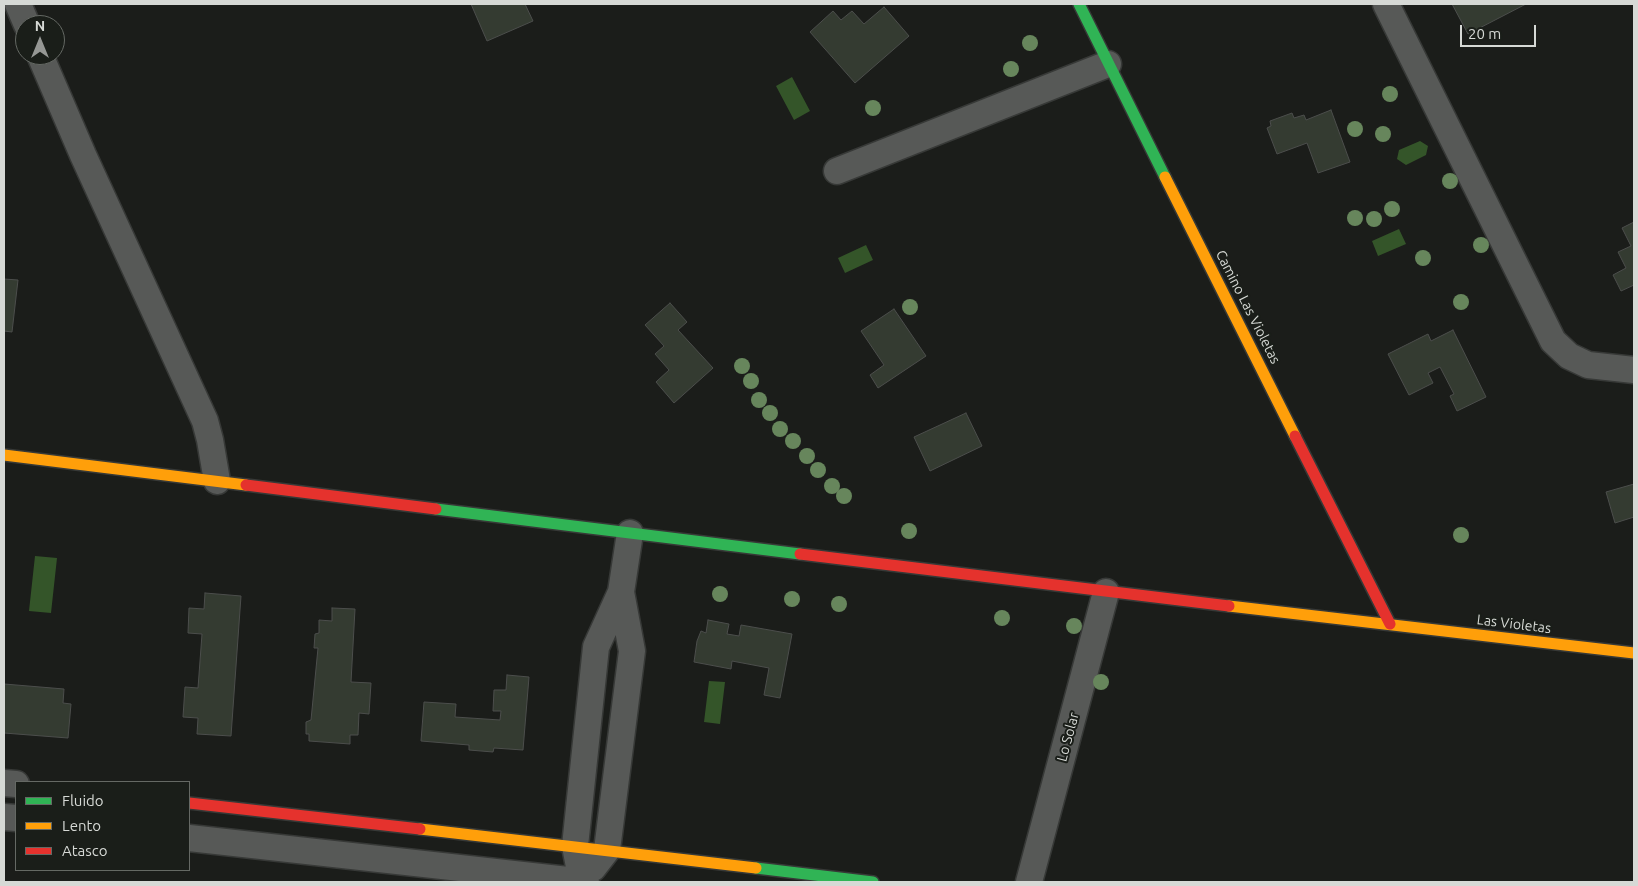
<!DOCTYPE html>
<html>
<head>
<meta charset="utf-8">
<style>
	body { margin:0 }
	#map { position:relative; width:1638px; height:886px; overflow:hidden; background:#1b1d1a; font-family:Ubuntu,sans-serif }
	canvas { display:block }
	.frame { position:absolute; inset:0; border:5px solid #d6d9d5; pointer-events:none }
	.legend { position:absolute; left:15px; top:781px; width:175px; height:90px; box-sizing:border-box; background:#1a1e19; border:1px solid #656964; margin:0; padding:6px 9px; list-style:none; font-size:15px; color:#d6d9d5 }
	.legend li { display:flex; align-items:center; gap:10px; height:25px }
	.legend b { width:25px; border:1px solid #656964 }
	.north { position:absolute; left:15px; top:15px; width:50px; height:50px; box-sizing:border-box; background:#1a1e19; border:1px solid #656964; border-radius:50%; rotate:0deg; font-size:14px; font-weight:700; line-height:20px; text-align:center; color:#d6d9d5 }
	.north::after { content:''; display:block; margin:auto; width:18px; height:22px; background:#959794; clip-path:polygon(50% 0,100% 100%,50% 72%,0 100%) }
	.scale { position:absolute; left:1460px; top:25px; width:76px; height:22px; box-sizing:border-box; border:2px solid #d6d9d5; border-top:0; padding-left:6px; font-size:15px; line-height:18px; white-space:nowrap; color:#d6d9d5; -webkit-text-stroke:4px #1a1e19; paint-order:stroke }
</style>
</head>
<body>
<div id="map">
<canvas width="1638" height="886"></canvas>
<div class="frame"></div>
<ul class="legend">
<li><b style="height:6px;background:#30b455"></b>Fluido</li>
<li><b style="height:6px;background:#ff9f0a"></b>Lento</li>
<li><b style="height:6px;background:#e5322d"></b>Atasco</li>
</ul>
<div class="north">N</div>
<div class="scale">20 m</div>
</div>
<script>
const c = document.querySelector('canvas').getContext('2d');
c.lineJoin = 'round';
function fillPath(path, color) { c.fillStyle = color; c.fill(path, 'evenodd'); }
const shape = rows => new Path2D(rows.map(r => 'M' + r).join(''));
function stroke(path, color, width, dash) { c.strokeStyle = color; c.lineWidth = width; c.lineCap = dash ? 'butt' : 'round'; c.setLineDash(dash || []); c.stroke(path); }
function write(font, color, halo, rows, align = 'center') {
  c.font = font + ' Ubuntu,sans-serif'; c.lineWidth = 4; c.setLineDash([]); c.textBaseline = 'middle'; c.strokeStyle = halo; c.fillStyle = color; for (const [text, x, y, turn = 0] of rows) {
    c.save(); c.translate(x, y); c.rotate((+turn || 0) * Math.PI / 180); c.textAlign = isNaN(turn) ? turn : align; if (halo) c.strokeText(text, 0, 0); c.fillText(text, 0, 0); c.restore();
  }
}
const water = shape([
	[792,77,810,111,794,120,776,86],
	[1420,141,1428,146,1426,155,1406,165,1397,159,1399,150],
	[1399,229,1406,244,1378,256,1372,241],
	[866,245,873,260,845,273,838,258],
	[35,556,57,558,51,613,29,611],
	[709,681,725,682,720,724,704,722]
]);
const building = shape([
	[471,4,525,4,533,21,487,41,471,4],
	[1452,4,1526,4,1468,34,1452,4],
	[884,7,909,36,855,83,810,32,833,11,841,20,852,11,864,24,884,7],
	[1331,110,1350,162,1318,173,1307,143,1277,154,1267,128,1271,126,1270,121,1292,113,1294,118,1304,115,1306,120,1331,110],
	[1634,222,1634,285,1621,291,1613,275,1626,268,1618,252,1631,246,1622,228,1634,222],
	[4,279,18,280,12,332,4,331,4,279],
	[670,303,687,322,678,330,713,368,674,403,656,382,669,370,655,354,664,346,645,325,670,303],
	[894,309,926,356,878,388,870,375,884,365,861,331,894,309],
	[1453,330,1486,397,1457,411,1450,396,1454,394,1440,367,1428,373,1433,383,1409,395,1388,354,1428,334,1431,341,1453,330],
	[966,413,982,446,930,471,914,437,966,413],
	[1634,484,1634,517,1615,523,1606,492,1634,484],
	[205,593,241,596,231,736,197,734,198,718,183,717,185,687,198,688,202,634,188,633,189,608,204,609,205,593],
	[332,608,355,609,351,682,371,683,369,714,359,713,358,735,350,735,350,744,309,741,309,734,306,734,306,722,311,720,318,648,314,648,315,634,319,633,319,620,332,621,332,608],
	[708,620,729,624,727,634,739,636,741,625,792,634,780,698,764,695,769,668,732,661,731,669,694,662,697,641,701,631,706,633,708,620],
	[507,675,529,677,523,750,494,748,493,752,469,750,469,745,421,741,424,702,456,704,455,717,500,720,501,711,493,711,494,690,506,690,507,675],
	[4,684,64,689,63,703,71,704,68,738,4,733,4,684]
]);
const street = shape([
	[18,4,27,25],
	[1386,4,1553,341,1569,356,1588,365,1634,370],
	[40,55,83,155,205,421,210,440,217,481],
	[837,171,1108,64],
	[4,783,16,784],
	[4,817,16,818],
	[189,838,586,882],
	[593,868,607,850,632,651,621,592],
	[582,882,575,846,596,647,621,592,630,533],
	[1029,882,1106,592]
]);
const fast = shape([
	[1079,4,1165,177],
	[436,509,800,554],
	[756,868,873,882]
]);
const slow = shape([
	[1165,177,1295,436],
	[4,455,246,485],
	[1229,606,1634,653],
	[420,829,756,868]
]);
const jam = shape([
	[1295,436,1390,624],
	[246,485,436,509],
	[800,554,1229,606],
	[189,803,420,829]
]);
const trees = [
	[1030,43],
	[1011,69],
	[1390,94],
	[873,108],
	[1355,129],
	[1383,134],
	[1450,181],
	[1392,209],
	[1355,218],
	[1374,219],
	[1481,245],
	[1423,258],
	[1461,302],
	[910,307],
	[742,366],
	[751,381],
	[759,400],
	[770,413],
	[780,429],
	[793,441],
	[807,456],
	[818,470],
	[832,486],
	[844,496],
	[909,531],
	[1461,535],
	[720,594],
	[792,599],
	[839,604],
	[1002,618],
	[1074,626],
	[1101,682]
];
const streetNames = [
	["Camino Las Violetas",1248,307,63],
	["Las Violetas",1514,624,7],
	["Lo Solar",1068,737,-75]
];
fillPath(water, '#345529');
fillPath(building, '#343b31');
stroke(building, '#4c4e4c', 1);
stroke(street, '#373937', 29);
stroke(fast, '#373937', 14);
stroke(slow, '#373937', 14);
stroke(jam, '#373937', 14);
stroke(street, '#575957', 26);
stroke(fast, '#30b455', 11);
stroke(slow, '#ff9f0a', 11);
stroke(jam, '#e5322d', 11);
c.fillStyle = '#67865c';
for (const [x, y] of trees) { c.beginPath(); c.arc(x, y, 8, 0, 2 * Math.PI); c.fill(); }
write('14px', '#d6d9d5', '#1a1e19', streetNames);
</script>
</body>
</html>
